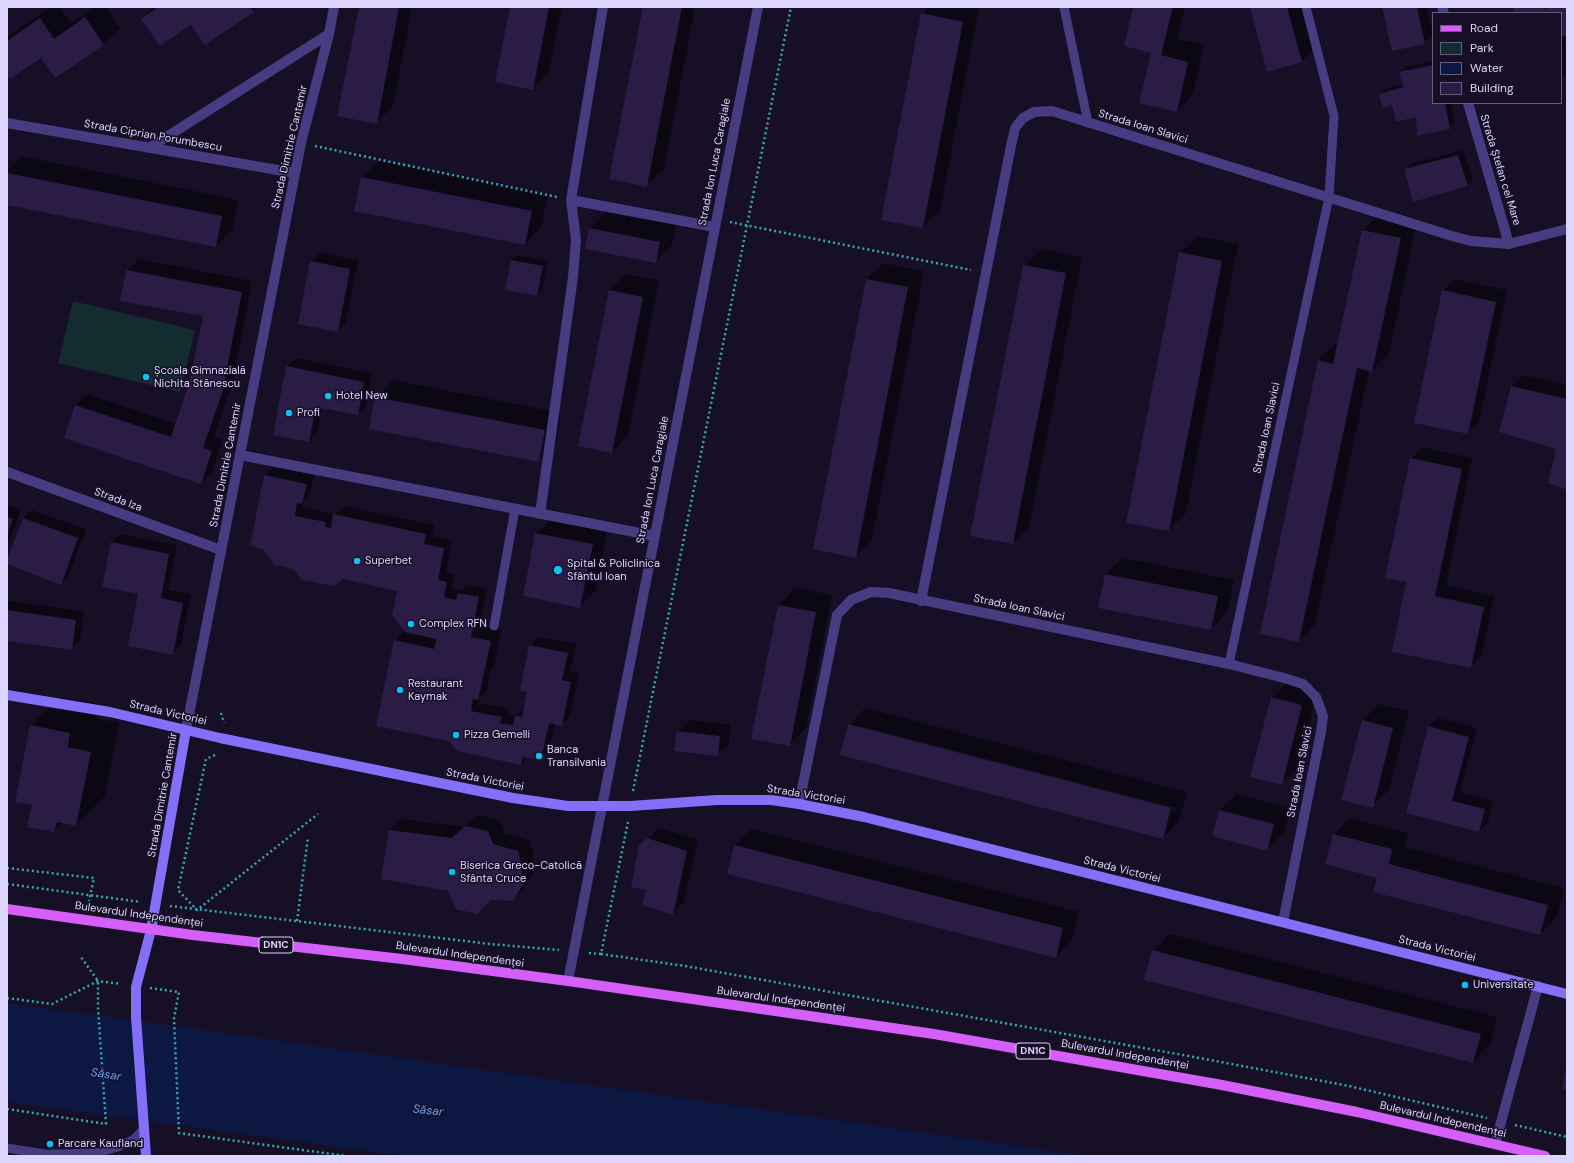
<!DOCTYPE html>
<html>
<head>
<meta charset="utf-8">
<style>
	body { margin:0 }
	#map { position:relative; width:1574px; height:1163px; overflow:hidden; background:#160f25; font-family:"DM Sans",sans-serif }
	canvas { display:block }
	.frame { position:absolute; inset:0; border:8px solid #ded5fe; pointer-events:none }
	.legend { position:absolute; left:1432px; top:12px; width:130px; height:92px; box-sizing:border-box; background:#160f25; border:1px solid #665e7c; margin:0; padding:5px 7px; list-style:none; font-size:12px; color:#ded5fe }
	.legend li { display:flex; align-items:center; gap:8px; height:20px }
	.legend b { width:20px; border:1px solid #665e7c }
</style>
</head>
<body>
<div id="map">
<canvas width="1574" height="1163"></canvas>
<div class="frame"></div>
<ul class="legend">
<li><b style="height:5px;background:#d45ffa"></b>Road</li>
<li><b style="height:11px;background:#132c2f"></b>Park</li>
<li><b style="height:11px;background:#0c1842"></b>Water</li>
<li><b style="height:11px;background:#2a1c45"></b>Building</li>
</ul>
</div>
<script>
const c = document.querySelector('canvas').getContext('2d');
c.lineJoin = 'round';
function fillPath(path, color) { c.fillStyle = color; c.fill(path, 'evenodd'); }
const shape = rows => new Path2D(rows.map(r => 'M' + r).join(''));
function stroke(path, color, width, dash) { c.strokeStyle = color; c.lineWidth = width; c.lineCap = dash ? 'butt' : 'round'; c.setLineDash(dash || []); c.stroke(path); }
function write(font, color, halo, rows, align = 'center') {
  c.font = font + ' "DM Sans",sans-serif'; c.lineWidth = 3; c.setLineDash([]); c.textBaseline = 'middle'; c.strokeStyle = halo; c.fillStyle = color; for (const [text, x, y, turn = 0] of rows) {
    c.save(); c.translate(x, y); c.rotate((+turn || 0) * Math.PI / 180); c.textAlign = isNaN(turn) ? turn : align; if (halo) c.strokeText(text, 0, 0); c.fillText(text, 0, 0); c.restore();
  }
}
const green = shape([
	[73,301,195,330,180,392,58,363]
]);
const water = shape([
	[7,1003,189,1028,1089,1156,403,1156,7,1102]
]);
const shadow = shape([
	[50,7,60,7,71,23,94,7,106,7,120,28,103,44,42,56,7,73,7,37],
	[154,7,258,7,253,12,191,24,142,19],
	[360,7,412,7,393,106,376,123],
	[511,7,562,7,549,72,533,89],
	[644,7,695,7,664,169,647,185],
	[928,7,979,7,940,211,923,227,922,14],
	[1134,7,1185,7,1177,39,1204,45,1193,94,1177,111],
	[1251,7,1308,7,1318,45,1301,62],
	[1383,7,1427,7,1433,35,1425,43],
	[1514,7,1567,7,1567,34,1563,35,1567,52,1567,74,1562,78,1561,79,1561,13,1515,13],
	[1433,61,1433,103,1451,103,1455,123,1449,128,1417,116,1392,104,1380,95,1386,89,1403,84,1400,72,1406,67],
	[1463,150,1473,180,1468,185,1406,169,1411,164],
	[21,156,238,200,233,230,216,246,7,204,7,170],
	[379,161,548,194,541,227,525,244,362,178],
	[606,212,676,225,672,245,655,262,590,228],
	[1379,214,1417,221,1389,354,1372,371,1369,370,1315,624,1299,641,1318,361,1335,344,1338,345,1363,230],
	[1197,236,1238,244,1186,513,1169,530,1180,253],
	[1040,249,1082,257,1029,527,1013,543,1024,266],
	[320,253,358,260,346,322,338,331,311,261],
	[517,255,548,261,542,290,537,295,512,260],
	[138,259,252,281,233,381,214,437,222,440,212,472,200,483,65,437,76,405,87,394,176,424,191,381,204,316,127,271],
	[883,263,924,271,872,540,855,557,866,279],
	[626,274,659,280,628,435,612,452,610,290],
	[1454,279,1507,290,1479,422,1468,433,1443,291],
	[296,358,372,373,366,406,357,414,322,407,317,432,309,441,287,367],
	[1523,375,1567,385,1567,489,1557,449,1512,386],
	[393,380,561,413,555,445,539,461,370,428,376,397],
	[1422,447,1472,458,1446,585,1494,596,1482,656,1470,667,1408,582,1411,459],
	[274,467,314,475,310,495,304,502,302,507,334,514,334,516,343,506,434,525,432,536,452,540,446,572,455,574,452,589,461,591,467,585,487,589,479,629,483,626,501,630,494,667,491,669,487,690,480,697,478,703,509,709,508,714,516,716,524,708,528,692,530,645,539,637,576,644,570,672,579,673,570,716,562,725,555,723,549,751,541,759,528,757,521,764,450,740,395,641,405,630,398,590,294,568,263,548,251,546,265,475],
	[7,505,21,510,7,548],
	[32,510,86,529,69,575,61,583,7,563,23,518],
	[553,517,608,528,596,590,580,607,536,533],
	[120,534,177,545,168,590,191,594,181,645,172,654,112,543],
	[1123,558,1234,580,1227,612,1211,629,1100,607,1106,574],
	[795,588,832,595,806,728,789,745,753,738,779,605],
	[7,601,84,611,80,641,71,649,7,640],
	[1288,681,1318,688,1298,767,1281,784,1251,776,1272,697],
	[60,697,99,704,96,718,119,723,105,796,76,825,63,822,54,831,33,805,16,801,31,725],
	[1379,704,1409,711,1389,790,1372,806,1342,799,1363,720],
	[865,708,1187,792,1179,821,1163,838,849,725],
	[859,726,1176,808,1176,810,859,728],
	[1438,718,1477,728,1460,792,1493,801,1488,822,1479,831,1407,812,1429,726],
	[689,720,731,725,729,744,717,755,678,731],
	[1236,794,1290,808,1284,833,1267,849,1220,810],
	[477,815,500,820,504,833,529,840,533,853,533,874,524,888,512,900,449,890,390,830,401,819,464,827],
	[1350,818,1408,833,1404,847,1564,888,1556,918,1540,934,1378,877,1326,864,1334,834],
	[659,828,698,840,684,902,673,914,647,890,640,845],
	[752,829,1079,912,1072,940,1055,957,735,845],
	[1169,934,1497,1017,1490,1045,1473,1062,1153,951]
]);
const building = shape([
	[158,7,250,7,254,12,205,45,191,25,160,46,141,19],
	[359,7,399,7,377,124,337,116],
	[510,7,549,7,533,90,495,82],
	[643,7,682,7,647,187,609,179],
	[1133,7,1173,7,1161,55,1188,62,1177,112,1139,103,1151,53,1124,46],
	[1250,7,1287,7,1302,62,1267,72],
	[1382,7,1417,7,1425,44,1392,51],
	[1513,7,1543,7,1544,9,1554,7,1567,7,1567,35,1561,37,1561,13,1514,13],
	[921,13,963,22,923,228,881,220],
	[85,17,104,45,55,78,41,58,10,79,7,75,7,41,40,18,54,39],
	[1433,65,1433,103,1445,103,1450,129,1417,136,1416,117,1396,122,1392,105,1382,108,1379,94,1403,87,1399,72],
	[1458,155,1468,186,1413,202,1404,169],
	[7,173,222,216,216,247,7,205],
	[361,177,532,211,525,245,354,211],
	[589,228,660,242,656,263,585,249],
	[1362,230,1401,238,1372,372,1357,368,1299,642,1260,634,1318,360,1333,364],
	[1179,252,1222,261,1169,531,1126,523],
	[511,260,543,266,537,296,505,290],
	[310,261,350,269,338,332,298,324],
	[1023,265,1066,273,1013,544,970,536],
	[126,270,242,292,222,393,203,448,212,451,201,484,64,438,75,405,171,437,190,381,203,316,120,301],
	[866,279,908,287,856,558,813,549],
	[609,290,643,297,612,453,578,446],
	[1442,290,1496,302,1468,434,1414,423],
	[286,366,364,382,358,415,316,407,309,442,273,435],
	[1511,386,1567,399,1567,490,1548,483,1556,449,1499,432],
	[375,397,545,430,539,462,369,429],
	[1410,458,1462,469,1435,596,1484,607,1471,668,1392,652,1406,582,1385,578],
	[264,475,307,484,302,504,297,503,295,516,326,522,325,527,331,528,333,514,426,534,424,544,444,548,438,580,447,582,444,597,456,600,458,593,479,597,471,637,491,641,478,700,473,699,471,711,502,717,500,723,513,725,515,716,522,717,527,692,520,691,529,645,568,653,562,680,571,682,562,726,549,723,541,760,523,757,521,765,457,751,449,741,376,726,394,640,434,649,436,639,405,632,392,615,397,591,343,579,334,586,302,580,293,569,275,565,262,549,250,546],
	[7,517,13,519,7,535],
	[23,518,78,538,61,585,7,564,7,560],
	[535,533,593,544,580,608,523,596],
	[111,542,169,554,161,598,183,603,173,655,128,646,138,594,102,587],
	[1105,574,1218,596,1211,630,1098,608],
	[778,605,816,612,790,746,751,739],
	[7,610,76,620,72,650,7,641],
	[1271,697,1302,705,1282,785,1250,777],
	[1362,720,1393,728,1373,808,1341,800],
	[848,724,1171,808,1163,839,840,755],
	[30,725,70,733,68,747,91,752,76,826,57,822,54,832,27,827,32,805,15,802],
	[1428,726,1469,737,1452,801,1485,809,1479,832,1406,813],
	[677,731,720,736,718,756,674,751],
	[1219,810,1274,824,1267,851,1212,836],
	[465,826,488,831,493,844,518,851,522,865,522,886,513,901,491,900,477,914,456,909,448,891,381,879,389,830,452,838],
	[1333,834,1392,849,1389,864,1548,905,1540,935,1373,892,1377,878,1325,864],
	[647,838,687,851,673,915,642,905,646,890,631,887,639,845],
	[734,845,1063,928,1056,958,727,874],
	[1152,950,1481,1034,1473,1063,1144,980],
	[1566,1070,1567,1070,1567,1090,1562,1089]
]);
const path = shape([
	[315,146,557,197],
	[730,222,971,270],
	[221,713,224,723],
	[215,755,206,759,178,890,197,910,318,814],
	[633,791,791,7],
	[7,868,94,878,89,901],
	[7,884,141,902],
	[170,906,490,944,559,950],
	[297,921,308,837],
	[589,953,601,954,628,822],
	[601,954,685,966,1194,1057,1349,1086,1487,1118],
	[150,988,179,992,174,1018,179,1133,346,1156],
	[7,998,52,1004,98,981,121,984],
	[7,1109,106,1124,98,1008,98,981,81,957],
	[1515,1125,1567,1137]
]);
const lane = shape([
	[1064,7,1088,123],
	[494,626,515,509],
	[1229,664,1329,197,1334,116,1306,7],
	[7,1148,57,1156],
	[52,1154,96,1153,118,1147,133,1140,143,1130]
]);
const street = shape([
	[603,7,571,200,715,227],
	[1442,7,1444,13],
	[1468,103,1509,244],
	[7,123,295,173],
	[149,148,329,34],
	[240,455,655,536],
	[7,472,221,550],
	[540,514,573,277,576,240,571,200],
	[921,601,1011,146,1015,128,1023,118,1034,112,1052,111,1452,236,1471,241,1509,244,1567,229],
	[186,730,301,143,329,34,334,7],
	[799,804,837,615,851,600,871,592,889,593,1229,664,1284,678,1303,684,1316,697,1323,716,1321,732,1283,922],
	[568,981,758,7],
	[1495,1144,1538,986]
]);
const secondary = shape([
	[7,695,110,712,220,738,513,798,568,806,630,806,717,800,771,800,799,804,864,817,1567,994],
	[146,1156,136,1017,136,987,151,930,186,730]
]);
const primary = shape([
	[7,909,193,935,402,959,568,981,934,1034,1222,1085,1357,1112,1545,1156]
]);
const markers = [
	[146,377,4,"#07c1f7"],
	[328,396,4,"#07c1f7"],
	[289,413,4,"#07c1f7"],
	[357,561,4,"#07c1f7"],
	[558,570,5,"#07c1f7"],
	[411,624,4,"#07c1f7"],
	[400,690,4,"#07c1f7"],
	[456,735,4,"#07c1f7"],
	[539,756,4,"#07c1f7"],
	[452,872,4,"#07c1f7"],
	[1465,985,4,"#07c1f7"],
	[50,1144,4,"#07c1f7"]
];
const shields = [
	[276,945,34],
	[1033,1051,34]
];
const shieldNames = [
	["DN1C",276,945],
	["DN1C",1033,1051]
];
const streetNames = [
	["Strada Ioan Slavici",1143,127,17],
	["Strada Ciprian Porumbescu",153,136,10],
	["Strada Dimitrie Cantemir",290,147,-77],
	["Strada Ion Luca Caragiale",715,162,-79],
	["Strada Ștefan cel Mare",1500,170,73],
	["Strada Ioan Slavici",1267,428,-78],
	["Strada Dimitrie Cantemir",226,465,-79],
	["Strada Ion Luca Caragiale",653,480,-79],
	["Strada Iza",118,500,20],
	["Strada Ioan Slavici",1019,608,12],
	["Strada Victoriei",168,713,13],
	["Strada Ioan Slavici",1300,772,-79],
	["Strada Victoriei",485,780,11],
	["Strada Dimitrie Cantemir",163,795,-80],
	["Strada Victoriei",806,795,9],
	["Strada Victoriei",1122,870,14],
	["Bulevardul Independenței",139,915,8],
	["Strada Victoriei",1437,949,14],
	["Bulevardul Independenței",460,955,8],
	["Bulevardul Independenței",781,1000,8],
	["Bulevardul Independenței",1125,1055,10],
	["Bulevardul Independenței",1443,1120,13]
];
const poiNames = [
	["Școala Gimnazială",154,371],
	["Nichita Stănescu",154,384],
	["Hotel New",336,396],
	["Profi",297,413],
	["Superbet",365,561],
	["Spital & Policlinica",567,564],
	["Sfântul Ioan",567,577],
	["Complex RFN",419,624],
	["Restaurant",408,684],
	["Kaymak",408,697],
	["Pizza Gemelli",464,735],
	["Banca",547,750],
	["Transilvania",547,763],
	["Biserica Greco-Catolică",460,866],
	["Sfânta Cruce",460,879],
	["Universitate",1473,985],
	["Parcare Kaufland",58,1144]
];
const waterNames = [
	["Săsar",106,1075,9],
	["Săsar",428,1111,6]
];
fillPath(green, '#132c2f');
fillPath(water, '#0c1842');
fillPath(shadow, '#0007');
fillPath(building, '#2a1c45');
stroke(path, '#33abb4', 2.5, [2, 3]);
stroke(lane, '#473c82', 9);
stroke(street, '#473c82', 10);
stroke(secondary, '#846ffb', 10);
stroke(primary, '#d45ffa', 10);
for (const [x, y, r, color] of markers) { const dot = new Path2D(); dot.arc(x, y, r, 0, 2 * Math.PI); c.fillStyle = color; c.fill(dot); stroke(dot, '#160f25', 1.5); }
for (const [x, y, w] of shields) { const box = new Path2D(); box.roundRect(x - w / 2, y - 8, w, 16, 3); c.fillStyle = '#160f25'; c.fill(box); stroke(box, '#ded5fe', 1); }
write('bold 10px', '#ded5fe', null, shieldNames);
write('11px', '#ded5fe', '#160f25', streetNames);
write('11px', '#ded5fe', '#160f25', poiNames, 'left');
write('italic 12px', '#66a3fa', '#160f25', waterNames);
</script>
</body>
</html>
